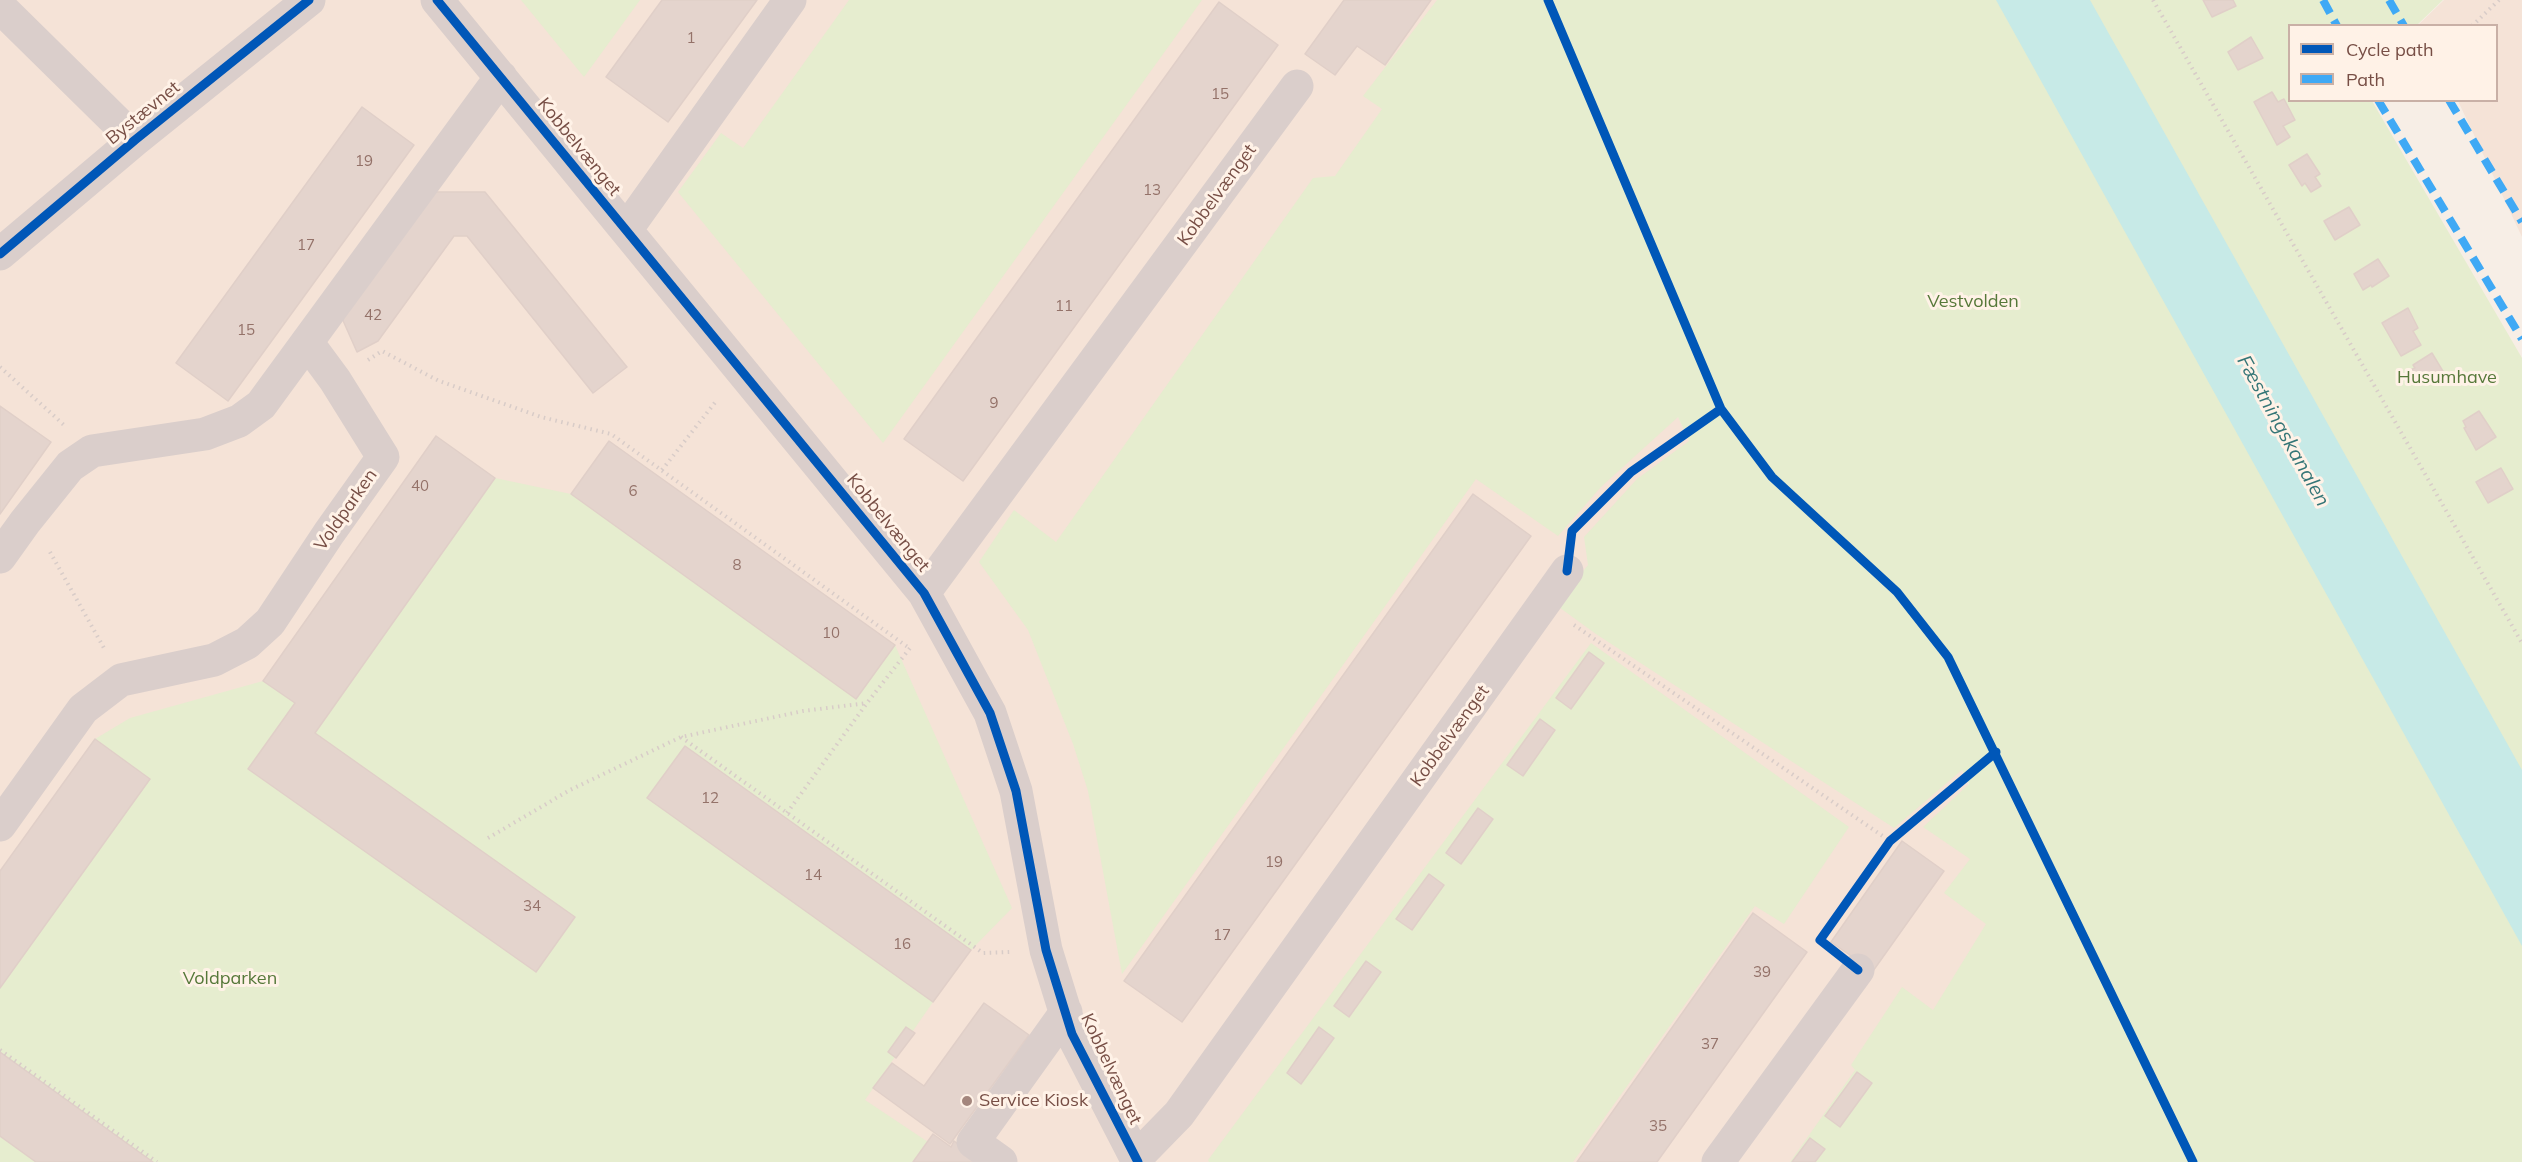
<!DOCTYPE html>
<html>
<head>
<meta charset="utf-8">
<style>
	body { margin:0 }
	#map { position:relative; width:2522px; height:1162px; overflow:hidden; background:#f7eee6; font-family:Mulish,sans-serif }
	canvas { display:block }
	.legend { position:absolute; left:2288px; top:24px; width:210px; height:78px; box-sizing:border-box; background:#fff2e7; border:2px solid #c9b0a6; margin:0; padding:8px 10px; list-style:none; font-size:18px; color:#774e45 }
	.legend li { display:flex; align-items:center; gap:12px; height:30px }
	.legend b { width:30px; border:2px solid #c9b0a6 }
</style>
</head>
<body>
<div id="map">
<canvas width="2522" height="1162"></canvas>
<ul class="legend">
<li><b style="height:8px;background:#0057b8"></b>Cycle path</li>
<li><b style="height:8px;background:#3fa9f5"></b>Path</li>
</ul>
</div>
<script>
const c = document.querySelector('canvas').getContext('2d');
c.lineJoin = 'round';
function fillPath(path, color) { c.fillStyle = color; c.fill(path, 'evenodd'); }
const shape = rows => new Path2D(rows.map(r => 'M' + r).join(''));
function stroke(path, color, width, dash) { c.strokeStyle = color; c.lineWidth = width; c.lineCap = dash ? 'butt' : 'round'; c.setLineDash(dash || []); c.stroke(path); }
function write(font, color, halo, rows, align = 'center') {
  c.font = font + ' Mulish,sans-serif'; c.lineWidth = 6; c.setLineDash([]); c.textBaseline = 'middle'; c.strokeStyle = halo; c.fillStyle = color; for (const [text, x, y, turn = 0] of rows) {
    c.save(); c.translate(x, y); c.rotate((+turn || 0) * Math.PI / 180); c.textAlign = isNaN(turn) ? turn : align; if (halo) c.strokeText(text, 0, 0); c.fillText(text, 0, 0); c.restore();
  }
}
const residential = shape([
	[0,0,1492,0,1695,454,1913,661,2139,1162,0,1162],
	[2444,0,2522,0,2522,237,2458,101,2496,100,2496,26,2417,26]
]);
const green = shape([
	[521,0,640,0,584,77],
	[849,0,1202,0,883,443,678,192,721,133,743,148],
	[1437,0,2443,0,2417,25,2290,26,2290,100,2372,101,2522,358,2522,1162,1790,1162,1855,1070,1851,1065,1902,987,1933,1010,1986,924,1944,893,1970,859,1923,827,1969,784,1962,770,1894,828,1596,634,1556,605,1588,565,1584,537,1637,479,1689,441,1678,417,1601,487,1558,536,1476,479,1122,974,1088,791,1073,744,1028,630,979,562,1014,510,1056,542,1313,178,1335,176,1382,109,1363,96],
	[495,478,571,494,856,698,895,645,1012,908,971,950,685,746,648,798,933,1002,865,1100,931,1144,919,1162,153,1162,0,1052,0,988,150,779,95,739,130,718,263,681,295,703,249,769,536,972,575,917,315,733],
	[1591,643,1849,827,1784,924,1755,906,1573,1162,1209,1162,1208,1160],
	[0,1136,36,1162,0,1162]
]);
const water = shape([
	[1996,0,2090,0,2522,770,2522,946]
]);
const building = shape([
	[662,0,757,0,668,122,606,77,662,0],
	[1344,0,1431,0,1385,65,1357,46,1335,75,1305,54,1344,0],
	[2203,0,2233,0,2236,6,2212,17,2203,0],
	[1219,2,1278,45,963,481,904,439,1219,2],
	[2251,37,2263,58,2238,70,2228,52,2251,37],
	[2272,92,2278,102,2284,99,2295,120,2283,126,2290,137,2277,145,2254,102,2272,92],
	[362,107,414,145,228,401,176,363,362,107],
	[2307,154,2320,174,2315,177,2321,186,2311,192,2305,183,2302,186,2289,165,2307,154],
	[431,192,485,192,627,367,593,393,467,236,454,236,378,341,357,352,341,316,431,192],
	[2349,207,2360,225,2335,240,2324,221,2349,207],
	[2378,259,2389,276,2372,287,2371,285,2363,290,2354,274,2378,259],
	[2408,308,2418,328,2413,331,2421,345,2401,356,2382,323,2408,308],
	[2432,353,2444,373,2425,384,2422,380,2418,382,2410,370,2415,368,2413,365,2432,353],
	[0,406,51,442,0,514,0,406],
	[2479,411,2496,437,2476,450,2464,428,2466,427,2463,421,2479,411],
	[436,436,495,478,315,733,575,917,536,972,248,769,295,703,263,681,436,436],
	[609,441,895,645,856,699,571,494,609,441],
	[2501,468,2513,489,2488,503,2476,482,2501,468],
	[1473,494,1531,536,1182,1022,1124,981,1473,494],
	[1589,652,1604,663,1571,709,1556,698,1589,652],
	[1540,719,1555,730,1523,776,1507,765,1540,719],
	[95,739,150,779,0,988,0,871,95,739],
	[685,746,971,950,933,1002,647,798,685,746],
	[1478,808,1493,819,1461,864,1446,853,1478,808],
	[1902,841,1944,871,1873,971,1831,942,1902,841],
	[1429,874,1444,885,1412,930,1396,919,1429,874],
	[1753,913,1807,952,1657,1162,1577,1162,1753,913],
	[1366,961,1381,972,1349,1017,1334,1006,1366,961],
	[984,1003,1029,1035,950,1144,873,1088,892,1063,924,1086,984,1003],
	[906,1027,915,1033,896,1058,888,1052,906,1027],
	[1319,1027,1334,1038,1301,1084,1287,1073,1319,1027],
	[0,1052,153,1162,36,1162,0,1136,0,1052],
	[1857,1072,1872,1083,1840,1127,1825,1116,1857,1072],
	[933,1134,951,1147,954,1141,983,1162,913,1162,933,1134],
	[1810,1138,1825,1149,1815,1162,1792,1162,1810,1138]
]);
const path = shape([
	[2153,0,2522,643],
	[2472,26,2499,0],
	[368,360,382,351,439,381,541,417,611,434,909,648],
	[0,367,64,425],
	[662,470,717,400],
	[50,552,104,648],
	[1574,625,1890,841],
	[681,737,983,953,1010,952],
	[787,813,867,703,910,648],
	[488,838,570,790,681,737,803,711,867,703],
	[0,1050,157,1162]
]);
const minor = shape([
	[437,0,924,593,990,713,1016,791,1046,950,1072,1034,1138,1162],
	[0,7,135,140],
	[626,230,790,0],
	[0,254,135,140,309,0],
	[0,557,25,522,70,466,92,451,205,434,239,421,261,405,501,77],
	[924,593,1297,86],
	[0,825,83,709,121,680,214,660,247,643,270,622,329,533,383,457,335,380,307,342],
	[1136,1158,1179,1114,1567,571],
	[1001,1162,973,1142,1066,1012],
	[1718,1162,1858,970]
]);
const quiet = shape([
	[2323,0,2337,26],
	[2389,0,2404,26],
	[2378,100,2522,339],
	[2449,100,2522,222]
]);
const cycleway = shape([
	[437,0,924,593,990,713,1016,791,1046,950,1072,1034,1138,1162],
	[1548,0,1721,409,1772,477,1897,592,1948,657,2193,1162],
	[0,254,135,140,309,0],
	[1567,571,1572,531,1631,472,1721,409],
	[1858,970,1820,940,1890,841,1996,752]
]);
const markers = [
	[967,1101,6,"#a4867d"]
];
const numberNames = [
	["1",691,38],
	["15",1220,94],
	["19",364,161],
	["13",1152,190],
	["17",306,245],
	["11",1064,306],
	["42",373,315],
	["15",246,330],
	["9",994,403],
	["40",420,486],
	["6",633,491],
	["8",737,565],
	["10",831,633],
	["12",710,798],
	["19",1274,862],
	["14",813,875],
	["34",532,906],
	["17",1222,935],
	["16",902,944],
	["39",1762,972],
	["37",1710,1044],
	["35",1658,1126]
];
const streetNames = [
	["Bystævnet",143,113,-39],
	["Kobbelvænget",579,147,51],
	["Kobbelvænget",1217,195,-54],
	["Voldparken",346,510,-55],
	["Kobbelvænget",888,523,51],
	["Kobbelvænget",1450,736,-54],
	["Kobbelvænget",1111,1069,65]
];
const parkNames = [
	["Vestvolden",1973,302],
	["Husumhave",2447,378],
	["Voldparken",230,979]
];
const poiNames = [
	["Service Kiosk",979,1101]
];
const waterNames = [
	["Fæstningskanalen",2283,431,61]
];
fillPath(residential, '#f5e3d7');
fillPath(green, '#e6edcf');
fillPath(water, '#c7eae7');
fillPath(building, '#e4d4cd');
stroke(building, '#e0cfc8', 1.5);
stroke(path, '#d8ccc8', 4, [1.5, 4.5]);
stroke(minor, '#dacecb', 33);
stroke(quiet, '#3fa9f5', 8, [15, 8]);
stroke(cycleway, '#0057b8', 9);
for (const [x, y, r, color] of markers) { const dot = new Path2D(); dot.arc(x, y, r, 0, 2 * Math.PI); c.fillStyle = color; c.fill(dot); stroke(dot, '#fff2e7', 2); }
write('15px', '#947269', null, numberNames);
write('18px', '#774e45', '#fff2e7', streetNames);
write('18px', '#567839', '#fff2e7', parkNames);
write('18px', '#774e45', '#fff2e7', poiNames, 'left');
write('italic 20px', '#357677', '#fff2e7', waterNames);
</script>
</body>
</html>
